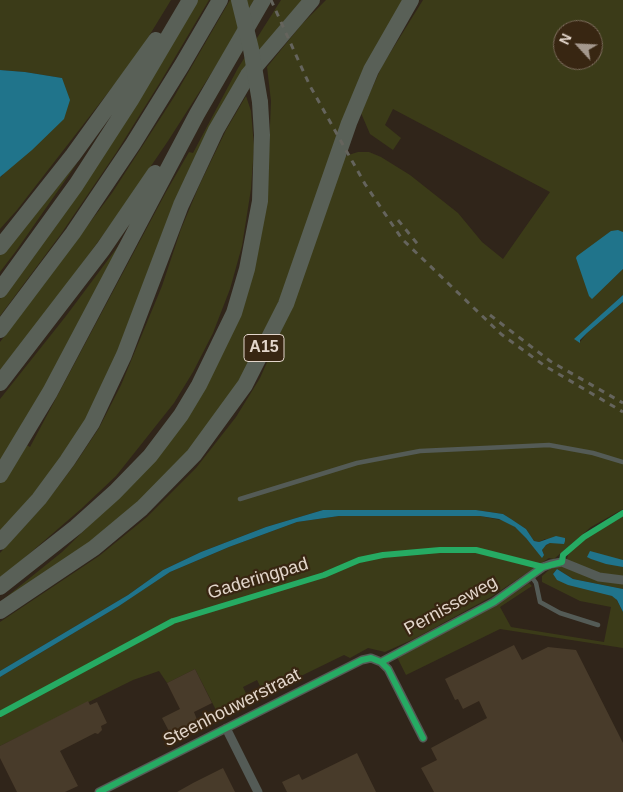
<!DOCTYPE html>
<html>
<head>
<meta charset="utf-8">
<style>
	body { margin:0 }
	#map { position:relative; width:623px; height:792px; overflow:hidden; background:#30251a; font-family:Arial,sans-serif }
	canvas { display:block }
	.north { position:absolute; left:553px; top:20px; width:50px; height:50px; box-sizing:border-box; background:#382612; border:1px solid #7c6c5c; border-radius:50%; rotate:295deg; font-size:14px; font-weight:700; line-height:20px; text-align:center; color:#e3d6cb }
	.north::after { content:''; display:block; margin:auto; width:18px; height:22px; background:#a4988d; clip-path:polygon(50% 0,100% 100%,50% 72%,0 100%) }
</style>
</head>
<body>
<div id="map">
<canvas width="623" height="792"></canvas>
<div class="north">N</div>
</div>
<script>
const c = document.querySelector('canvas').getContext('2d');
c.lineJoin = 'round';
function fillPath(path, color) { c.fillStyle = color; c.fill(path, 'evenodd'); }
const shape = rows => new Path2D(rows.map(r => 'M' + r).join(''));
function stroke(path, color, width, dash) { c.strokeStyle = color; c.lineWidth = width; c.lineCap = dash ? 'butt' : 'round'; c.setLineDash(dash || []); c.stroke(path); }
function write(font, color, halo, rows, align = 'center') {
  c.font = font + ' Arial,sans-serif'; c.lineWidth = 4.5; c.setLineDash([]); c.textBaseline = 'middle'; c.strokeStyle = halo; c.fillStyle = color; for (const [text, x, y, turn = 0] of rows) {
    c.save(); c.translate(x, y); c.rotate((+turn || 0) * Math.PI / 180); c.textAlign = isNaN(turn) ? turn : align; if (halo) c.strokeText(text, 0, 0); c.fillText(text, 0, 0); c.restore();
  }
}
const green = shape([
	[0,0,171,0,138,54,17,210,0,229,0,177,2,176,62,78,25,72,0,70],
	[197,0,209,0,161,81,116,153,61,234,0,316,0,299,52,226],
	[230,0,254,0,223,55,168,141,119,213,44,316,0,370,0,342,112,193,174,97],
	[281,0,308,0,244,77,136,318,76,441,0,535,0,399,66,316,122,241,17,439,30,447,166,192,189,152,193,153,238,68],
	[326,0,407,0,259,348,201,441,107,532,0,602,62,552,131,485,205,388,267,200,271,101,267,67,302,24],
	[423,0,623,0,623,232,618,231,592,298,623,269,623,295,575,339,580,342,587,333,623,302,623,509,591,527,554,559,549,558,491,597,416,638,385,652,368,648,350,658,344,655,264,694,257,680,243,687,249,700,218,714,195,669,167,683,159,671,133,680,0,746,0,677,119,606,170,572,229,547,297,522,339,516,480,516,506,521,515,527,544,555,542,550,543,547,550,543,556,543,545,539,539,542,534,541,526,529,503,514,476,510,323,510,266,527,201,552,163,570,128,595,0,671,0,622,99,556,147,517,196,468,236,417,260,378,291,308,342,157,358,152,369,152,381,157,410,175,458,213,482,242,503,259,550,192,393,109,385,125,401,138,393,150,370,134,361,113,382,66],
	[563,30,593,30,593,60,563,60],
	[246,96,251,111,254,146,251,189,242,246,230,289,213,333,193,372,174,403,116,476,81,509,0,579,0,553,44,505,75,464,99,428,121,385,162,286,181,229,199,186,226,130],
	[78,162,16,251,0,272,0,255],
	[623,516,623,578,595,572,566,562,568,555,573,549,586,538],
	[561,566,623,583,623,589,573,579,557,569,553,574,615,597,623,612,623,648,500,629,406,675,397,657,498,604,529,583,532,586,500,607,511,627,604,642,611,607,580,601,542,582,542,576,550,569]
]);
const water = shape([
	[0,70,25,72,62,78,70,100,64,119,32,150,0,177],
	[618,230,623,232,623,269,592,299,589,296,576,258,577,256,611,231],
	[623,295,623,302,587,333,580,340,580,343,574,339],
	[323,510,476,510,503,514,511,519,526,529,534,541,539,542,556,536,565,538,565,541,564,544,550,543,546,545,542,550,544,555,542,558,526,538,515,527,499,519,480,516,339,516,297,522,229,547,170,572,119,606,0,677,0,671,128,595,163,570,201,552,266,527],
	[590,551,623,560,623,567,606,564,591,559,587,557],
	[557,569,573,579,623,589,623,612,617,600,612,596,568,585,557,580,553,574]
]);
const building = shape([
	[514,645,522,660,548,647,576,650,623,743,623,792,434,792,421,768,437,760,431,748,487,718,479,701,463,709,458,699,455,700,445,679],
	[195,669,212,703,194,712,198,722,171,735,162,718,180,709,167,683],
	[88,701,90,705,97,702,107,723,101,726,102,730,98,734,95,733,60,751,78,786,65,792,17,792,0,758,0,746],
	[357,753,376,792,287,792,282,782,299,774,302,780],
	[223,768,235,792,177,792,193,783]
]);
const service = shape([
	[240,499,357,463,420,451,549,445,593,453,623,462],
	[531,576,536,583,540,602,560,613,598,625]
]);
const minor = shape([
	[381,662,494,602,543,567,551,564,562,562,599,577,623,580],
	[226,728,258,792],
	[99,792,362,660,371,658,381,662,388,669,423,738]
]);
const motorway = shape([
	[0,247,73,155,156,40],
	[0,290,76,185,131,100,190,0],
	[0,330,73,233,133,144,182,65,220,0],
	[0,383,103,249,155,173],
	[0,475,50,392,197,114,263,0],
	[0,542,39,499,67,461,92,423,124,355,181,205,216,130,248,75,312,0],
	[0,587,76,527,115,492,150,456,181,415,199,385,234,313,247,269,260,201,262,135,260,102],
	[0,611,94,548,142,508,194,455,245,385,286,304,349,123,371,70,411,0]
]);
const rail = shape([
	[271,0,310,86,365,184,402,239,501,334,545,366,623,412],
	[398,220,420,247],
	[490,315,550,361,623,403]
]);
const motorwayBridge = shape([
	[239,0,251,49,260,102]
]);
const cycleway = shape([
	[381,662,494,602,543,567,562,562,563,555,584,537,623,513],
	[0,714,173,621,324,575,359,560,383,555,440,550,476,550,543,567],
	[99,792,362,660,371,658,381,662,388,669,423,738]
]);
const shields = [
	[264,348,40]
];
const shieldNames = [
	["A15",264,348]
];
const streetNames = [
	["Gaderingpad",258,579,-17],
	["Pernisseweg",451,606,-29],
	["Steenhouwerstraat",232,708,-27]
];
fillPath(green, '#3b3b18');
fillPath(water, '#20748b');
fillPath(building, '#483b2a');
stroke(service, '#545b56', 4.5);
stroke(minor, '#545b56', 9);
stroke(motorway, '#596057', 16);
stroke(rail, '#65645d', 3, [6, 6]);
stroke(motorwayBridge, '#596057', 16);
stroke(cycleway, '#26ab63', 6);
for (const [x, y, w] of shields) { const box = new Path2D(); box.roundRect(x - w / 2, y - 13.5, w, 27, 4); c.fillStyle = '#382612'; c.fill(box); stroke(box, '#e3d6cb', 1); }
write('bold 16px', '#e3d6cb', null, shieldNames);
write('18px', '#e3d6cb', '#382612', streetNames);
</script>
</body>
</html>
